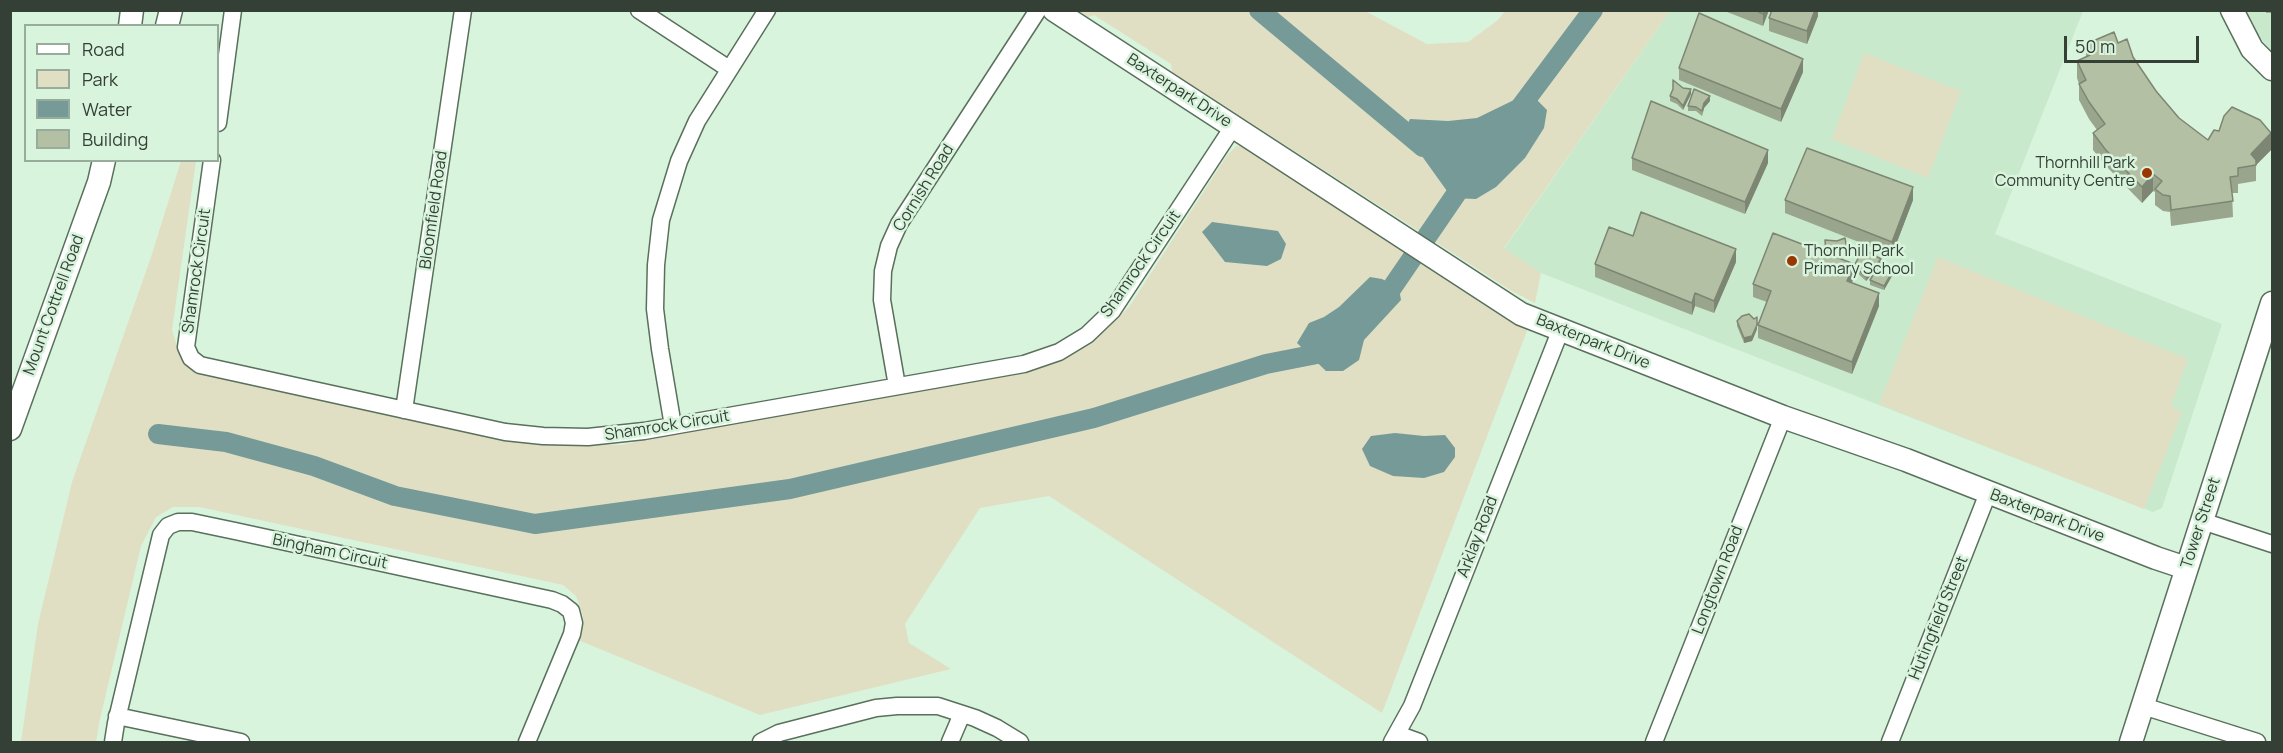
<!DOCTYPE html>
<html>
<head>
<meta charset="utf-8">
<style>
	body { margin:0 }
	#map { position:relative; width:2283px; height:753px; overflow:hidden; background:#d9f4dd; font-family:Manrope,sans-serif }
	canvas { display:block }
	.frame { position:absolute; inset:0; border:12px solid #343f36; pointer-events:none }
	.legend { position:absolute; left:24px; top:24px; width:195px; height:138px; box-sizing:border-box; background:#d9f4dd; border:2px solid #97ac9a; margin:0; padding:8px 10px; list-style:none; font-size:18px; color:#343f36 }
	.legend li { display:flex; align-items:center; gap:12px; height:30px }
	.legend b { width:30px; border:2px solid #97ac9a }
	.scale { position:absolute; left:2064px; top:36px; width:135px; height:27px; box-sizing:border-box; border:3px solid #343f36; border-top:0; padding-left:8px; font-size:18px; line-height:21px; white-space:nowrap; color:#343f36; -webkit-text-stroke:4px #d9f4dd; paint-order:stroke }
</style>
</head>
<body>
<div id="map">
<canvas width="2283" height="753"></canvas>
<div class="frame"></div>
<ul class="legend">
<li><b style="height:8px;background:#fff"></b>Road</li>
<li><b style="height:16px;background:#e0dfc3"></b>Park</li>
<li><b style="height:16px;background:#759a98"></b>Water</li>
<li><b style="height:16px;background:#b3c0a4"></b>Building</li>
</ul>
<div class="scale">50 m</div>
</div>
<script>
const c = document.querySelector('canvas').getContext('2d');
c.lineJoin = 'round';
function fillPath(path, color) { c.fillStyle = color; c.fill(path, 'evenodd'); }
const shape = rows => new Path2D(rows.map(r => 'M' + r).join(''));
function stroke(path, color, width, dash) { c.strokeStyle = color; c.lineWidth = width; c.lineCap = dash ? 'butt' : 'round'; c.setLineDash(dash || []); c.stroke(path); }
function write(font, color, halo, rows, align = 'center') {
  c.font = font + ' Manrope,sans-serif'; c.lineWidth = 5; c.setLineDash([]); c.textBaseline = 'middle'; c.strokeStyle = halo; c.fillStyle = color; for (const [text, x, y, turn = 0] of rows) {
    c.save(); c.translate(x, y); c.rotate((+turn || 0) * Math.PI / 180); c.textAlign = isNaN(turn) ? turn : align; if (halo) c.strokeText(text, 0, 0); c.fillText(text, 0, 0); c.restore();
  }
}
const built = shape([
	[1670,11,2083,11,1995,234,2222,324,2162,508,2153,512,1541,273,1504,249],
	[2242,11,2272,11,2272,52,2248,22]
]);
const green = shape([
	[1079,11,1365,11,1427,44,1468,42,1498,20,1505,11,1670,11,1504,248,1541,273,1535,303,1510,290,1172,72,1171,64,1094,15,1088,17],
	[1864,53,1961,91,1928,178,1832,139],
	[1236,146,1251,147,1530,323,1382,713,1049,496,980,508,905,624,909,643,951,669,760,715,578,640,583,616,576,596,563,585,199,507,173,507,156,517,141,546,100,719,96,742,21,742,38,624,72,482,151,257,181,161,196,161,172,330,178,349,191,367,526,442,621,445,718,425,1035,369,1078,351,1106,330,1129,307,1226,157],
	[1938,257,2188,359,2171,406,2182,412,2144,509,1879,404]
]);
const water = shape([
	[1514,100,1537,100,1547,110,1544,128,1525,158,1496,187,1476,199,1452,198,1404,131,1410,119,1448,121,1477,118],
	[1212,222,1278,231,1286,244,1281,259,1267,266,1225,262,1202,232],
	[1370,277,1382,279,1394,285,1400,294,1401,300,1364,340,1359,360,1343,371,1326,371,1297,343,1309,323,1324,317,1339,307],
	[1395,433,1424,436,1445,435,1455,448,1455,457,1444,472,1424,478,1393,476,1370,466,1362,449,1371,436]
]);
const canal = shape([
	[1259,10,1423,147],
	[1510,121,1593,10],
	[1376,305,1387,295,1467,178],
	[158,434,226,442,314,466,395,496,535,524,790,489,1094,418,1266,364,1322,353,1334,343]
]);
const street = shape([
	[639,10,729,69],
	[218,123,233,10],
	[212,160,186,347,191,358,200,365,505,432,543,436,588,437,644,431,1024,364,1059,352,1087,335,1112,311,1233,127],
	[897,386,882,300,883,271,889,246,899,224,1038,10],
	[404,410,463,10],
	[673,426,660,349,655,309,656,265,661,220,679,161,697,121,767,10],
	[2202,521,2272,544],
	[2143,706,2257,742],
	[117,716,241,742],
	[1397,734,1419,742],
	[113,742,116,723,161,535,168,526,178,522,192,522,235,531,552,600,562,604,571,611,574,623,572,634,527,742],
	[761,742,779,733,876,708,897,706,938,706,975,718,997,728,1020,742],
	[950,742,962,714],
	[1392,742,1412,706,1561,329],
	[1654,742,1783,417],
	[1890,742,1988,493]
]);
const secondary = shape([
	[1054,10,1521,314,1783,417,1906,460,2156,558,2186,568],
	[2232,10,2252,49,2272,69],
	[130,26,132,10],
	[167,26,171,10],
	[10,429,99,182,104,160],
	[2131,742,2272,303]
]);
const wall = shape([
	[1722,10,1769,10,1763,26],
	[1818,10,1818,16,1807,44,1769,31,1769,18],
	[2266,10,2272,10,2272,13,2266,13],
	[2118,43,2133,57,2156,91,2179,118,2208,140,2271,150,2256,165,2256,181,2238,184,2238,193,2232,193,2233,217,2171,226,2170,212,2163,211,2155,205,2155,192,2153,191,2142,203,2105,165,2093,150,2093,133,2097,130,2089,119,2079,100,2079,84,2077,78,2077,61,2086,57,2086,44],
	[1679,68,1803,72,1781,122,1679,80],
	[1691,94,1683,110,1677,104,1670,101,1670,96],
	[1710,101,1704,108,1702,116,1696,111,1688,111,1688,106],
	[1632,158,1768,163,1745,214,1632,170],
	[1785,200,1913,200,1892,255,1785,213],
	[1633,236,1736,262,1714,313,1695,306,1692,315,1595,277,1595,264],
	[1825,240,1847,255,1836,257,1854,277,1852,283,1879,306,1852,374,1758,338,1758,325,1767,302,1753,297,1753,284,1826,253],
	[1881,264,1876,269,1892,276,1884,290,1870,285,1870,280,1875,270,1866,281,1854,270,1854,266],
	[1757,317,1757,329,1752,341,1744,343,1737,326,1737,321,1754,319]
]);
const shadedWall = shape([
	[1764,10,1769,10,1763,26,1763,14],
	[1815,10,1818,10,1818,16,1807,44,1807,31],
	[1803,59,1803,72,1781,122,1781,109],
	[1691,89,1691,94,1683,110,1683,106],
	[1710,96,1710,101,1704,108,1702,116,1704,103],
	[2271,133,2271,150,2256,165,2251,154],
	[1768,150,1768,163,1745,214,1745,202],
	[2153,174,2153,191,2142,203,2142,187],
	[1913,187,1913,200,1892,255,1892,242],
	[1736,249,1736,262,1714,313,1714,301],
	[1847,250,1847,255,1827,259,1827,255],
	[1881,259,1881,264,1866,281,1866,277],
	[1854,264,1854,277,1847,294,1847,281],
	[1892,272,1892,276,1884,290,1884,286],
	[1695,293,1695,306,1692,315,1692,303],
	[1879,293,1879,306,1852,374,1852,362],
	[1757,325,1757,329,1752,341,1744,343,1744,338]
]);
const building = shape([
	[1755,10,1764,10,1763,14,1755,10],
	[1772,10,1815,10,1807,31,1769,18,1772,10],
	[1699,13,1803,59,1781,109,1679,68,1699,13],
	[2114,32,2118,43,2127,39,2133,57,2156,91,2179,118,2208,140,2214,130,2219,131,2224,116,2232,107,2260,120,2271,133,2251,154,2256,160,2256,165,2238,168,2238,176,2230,177,2233,201,2171,210,2170,196,2163,195,2155,189,2162,181,2153,174,2142,187,2105,149,2093,133,2105,124,2089,102,2079,84,2086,80,2077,61,2090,55,2086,44,2114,32],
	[1673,80,1683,88,1691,89,1683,106,1677,99,1670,96,1673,89,1673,80],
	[1694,89,1710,96,1704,103,1702,111,1696,107,1688,106,1694,89],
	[1651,101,1768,150,1745,202,1632,158,1651,101],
	[1807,148,1913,187,1892,242,1785,200,1807,148],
	[1641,212,1736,249,1714,301,1695,293,1692,303,1595,264,1609,227,1633,236,1641,212],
	[1773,233,1854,264,1847,281,1879,293,1852,362,1758,325,1771,291,1753,284,1773,233],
	[1845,238,1847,250,1829,254,1826,254,1825,240,1837,241,1845,238],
	[1863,249,1881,259,1866,277,1854,266,1863,249],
	[1882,264,1892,272,1884,286,1870,280,1876,270,1882,264],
	[1749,314,1754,319,1757,317,1757,325,1752,336,1744,338,1737,321,1742,316,1749,314]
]);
const markers = [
	[2147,173,6,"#9a3600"],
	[1792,261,6,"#9a3600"]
];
const streetNames = [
	["Baxterpark Drive",1179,91,33],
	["Cornish Road",924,188,-58],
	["Bloomfield Road",434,210,-82],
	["Shamrock Circuit",1141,264,-55],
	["Shamrock Circuit",197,271,-82],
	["Mount Cottrell Road",54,305,-70],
	["Baxterpark Drive",1593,342,22],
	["Shamrock Circuit",667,426,-9],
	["Baxterpark Drive",2047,516,21],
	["Tower Street",2201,523,-72],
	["Arklay Road",1478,537,-69],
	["Bingham Circuit",330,552,12],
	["Longtown Road",1718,580,-69],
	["Hutingfield Street",1939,618,-68]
];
const poiNames = [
	["Thornhill Park",2135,164],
	["Community Centre",2135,182],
	["Thornhill Park",1804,252,"left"],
	["Primary School",1804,270,"left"]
];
fillPath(built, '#c8e9cc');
fillPath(green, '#e0dfc3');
fillPath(water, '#759a98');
stroke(canal, '#759a98', 20);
stroke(street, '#59705c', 19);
stroke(secondary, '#59705c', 25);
stroke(street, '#fff', 16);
stroke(secondary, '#fff', 22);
fillPath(wall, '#9aa58d');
fillPath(shadedWall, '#7d8673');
fillPath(building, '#b3c0a4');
stroke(building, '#7d8673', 1.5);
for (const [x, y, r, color] of markers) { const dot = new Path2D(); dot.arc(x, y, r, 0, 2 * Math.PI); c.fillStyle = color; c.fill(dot); stroke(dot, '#d9f4dd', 2); }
write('16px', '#343f36', '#d9f4dd', streetNames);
write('16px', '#343f36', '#d9f4dd', poiNames, 'right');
</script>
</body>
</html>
